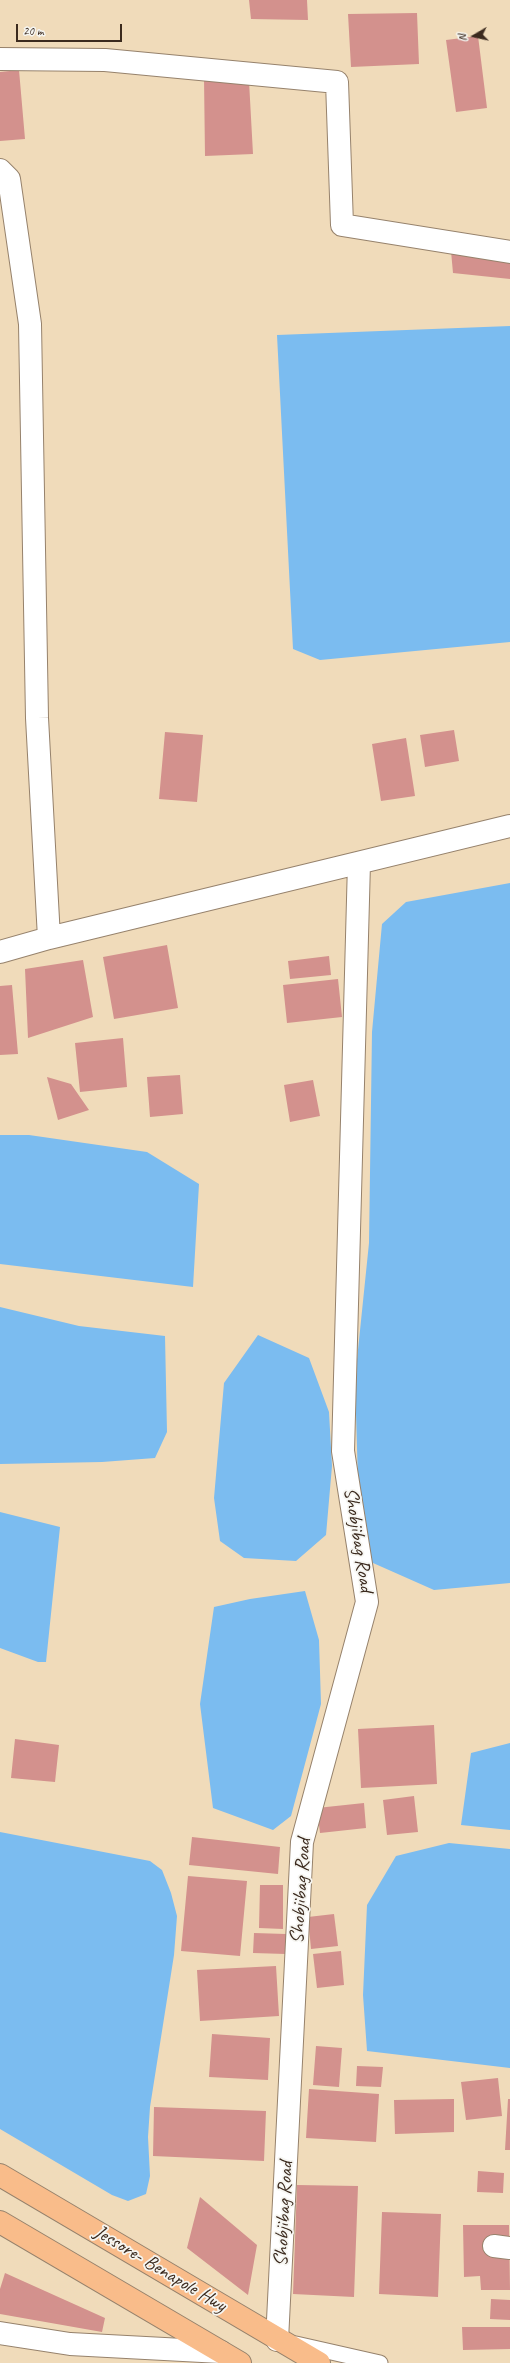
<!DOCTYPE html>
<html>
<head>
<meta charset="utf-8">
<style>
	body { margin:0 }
	#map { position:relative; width:510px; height:2363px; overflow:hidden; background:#f0dbba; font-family:Caveat,sans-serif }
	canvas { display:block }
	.north { position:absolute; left:454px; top:16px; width:40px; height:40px; -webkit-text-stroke:3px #f6f6f2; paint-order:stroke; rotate:261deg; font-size:11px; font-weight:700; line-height:16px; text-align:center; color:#3b2a1e }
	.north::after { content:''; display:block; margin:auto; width:14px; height:18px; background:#3b2a1e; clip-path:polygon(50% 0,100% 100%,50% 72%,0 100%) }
	.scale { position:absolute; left:16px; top:24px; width:106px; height:18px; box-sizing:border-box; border:2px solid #3b2a1e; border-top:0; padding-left:5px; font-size:12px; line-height:14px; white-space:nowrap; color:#3b2a1e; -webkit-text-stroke:3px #f6f6f2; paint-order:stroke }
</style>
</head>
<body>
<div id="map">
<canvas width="510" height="2363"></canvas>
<div class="north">N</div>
<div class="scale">20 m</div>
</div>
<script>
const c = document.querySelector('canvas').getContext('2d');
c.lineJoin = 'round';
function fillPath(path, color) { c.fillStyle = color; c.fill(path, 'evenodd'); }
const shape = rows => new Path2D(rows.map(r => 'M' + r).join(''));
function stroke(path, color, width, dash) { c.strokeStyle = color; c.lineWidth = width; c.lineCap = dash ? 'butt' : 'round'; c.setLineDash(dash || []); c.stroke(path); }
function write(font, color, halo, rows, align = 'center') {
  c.font = font + ' Caveat,sans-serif'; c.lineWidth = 3.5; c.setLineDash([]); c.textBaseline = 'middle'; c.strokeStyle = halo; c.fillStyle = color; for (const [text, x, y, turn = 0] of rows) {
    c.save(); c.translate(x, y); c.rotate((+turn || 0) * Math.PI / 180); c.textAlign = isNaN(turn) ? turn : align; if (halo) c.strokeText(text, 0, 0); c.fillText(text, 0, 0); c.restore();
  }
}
const water = shape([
	[510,326,510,642,320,660,293,649,277,335],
	[510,883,510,1583,434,1590,364,1559,359,1516,355,1379,369,1243,372,1032,382,924,406,902],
	[0,1135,29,1135,147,1152,199,1184,193,1287,0,1264],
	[0,1307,79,1326,165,1336,167,1432,155,1458,102,1462,0,1464],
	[258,1335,309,1358,329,1412,332,1466,326,1535,296,1561,244,1558,220,1541,214,1498,224,1383],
	[0,1512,60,1527,46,1662,38,1662,0,1648],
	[305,1591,319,1640,321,1704,291,1816,273,1830,213,1808,200,1704,214,1607,250,1599],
	[510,1743,510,1830,461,1825,471,1753],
	[0,1832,150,1861,162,1870,171,1893,177,1916,174,1955,150,2107,148,2137,150,2176,146,2194,128,2201,112,2195,0,2129],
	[449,1843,510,1849,510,2068,367,2051,363,1995,367,1905,396,1856]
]);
const building = shape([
	[249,0,307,0,308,20,251,19],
	[417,13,419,64,351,67,348,14],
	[478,36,487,108,456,112,446,40],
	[19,70,25,139,0,141,0,72],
	[204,78,249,81,253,154,205,156],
	[451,251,510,258,510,279,453,273],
	[454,730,459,761,425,767,420,735],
	[165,732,203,735,197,802,159,799],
	[406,738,415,796,381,801,372,744],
	[167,945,178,1008,114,1019,103,957],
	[329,956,331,975,290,979,288,961],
	[83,960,93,1017,28,1038,25,969],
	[338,979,342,1017,287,1023,283,985],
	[12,985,18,1054,0,1055,0,986],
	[123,1038,127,1087,80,1092,75,1043],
	[180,1075,183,1114,150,1117,147,1077],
	[47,1077,71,1084,89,1110,58,1120],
	[313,1080,320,1116,290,1122,284,1085],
	[434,1725,437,1784,361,1788,358,1729],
	[15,1739,59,1745,55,1782,11,1778],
	[414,1796,418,1832,387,1835,383,1800],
	[364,1803,366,1828,320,1833,317,1808],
	[192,1837,280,1847,278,1874,189,1865],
	[188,1876,247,1881,240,1956,181,1951],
	[260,1885,283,1885,283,1929,259,1928],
	[334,1914,338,1946,311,1949,308,1917],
	[254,1933,286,1934,286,1954,253,1953],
	[341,1951,344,1985,317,1988,313,1954],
	[276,1966,279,2016,200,2021,197,1970],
	[212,2034,270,2038,268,2080,209,2077],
	[316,2046,342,2048,339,2087,313,2085],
	[357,2066,383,2067,381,2087,356,2086],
	[498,2078,502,2116,466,2120,461,2082],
	[309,2089,379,2094,376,2142,306,2138],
	[454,2099,454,2132,395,2134,394,2100],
	[508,2099,510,2099,510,2150,505,2150],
	[154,2107,266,2111,264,2161,153,2156],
	[478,2171,504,2173,503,2193,477,2192],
	[297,2185,358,2186,354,2297,293,2294],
	[200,2197,257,2245,248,2295,187,2248],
	[382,2212,441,2214,438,2297,379,2294],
	[463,2225,509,2225,510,2290,481,2290,480,2276,464,2277],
	[5,2273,105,2318,102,2332,0,2314,0,2289],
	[491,2299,510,2300,510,2320,490,2319],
	[462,2327,510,2327,510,2349,463,2350]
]);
const service = shape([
	[296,2344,380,2363]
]);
const minor = shape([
	[0,59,105,60,337,82,342,225,510,252],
	[0,170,9,179,30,324,37,718,49,938],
	[0,952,49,938,510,826],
	[494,2246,510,2248],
	[0,2333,70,2344,221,2352],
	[277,2340,302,1842,367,1602,343,1451,359,863]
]);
const trunk = shape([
	[0,2175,319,2363],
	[0,2222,240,2363]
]);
const streetNames = [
	["Shobjibag Road",358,1540,81],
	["Shobjibag Road",301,1891,-86],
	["Shobjibag Road",284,2214,-87],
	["Jessore- Benapole Hwy",160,2269,31]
];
fillPath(water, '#7bbcf0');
fillPath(building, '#d3918d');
stroke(service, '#96826c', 17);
stroke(minor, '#96826c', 24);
stroke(trunk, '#96826c', 24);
stroke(service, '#fff', 15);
stroke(minor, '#fff', 22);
stroke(trunk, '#f9bc8a', 22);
write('20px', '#3b2a1e', '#f6f6f2', streetNames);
</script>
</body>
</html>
